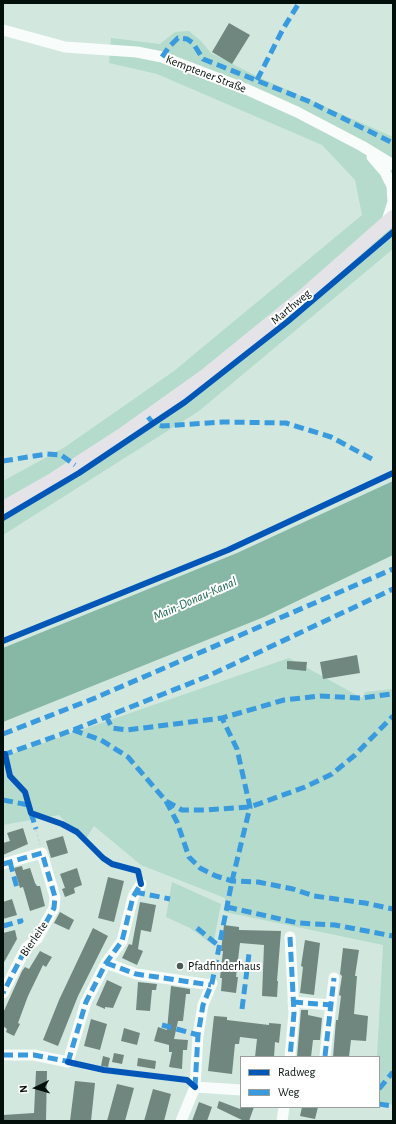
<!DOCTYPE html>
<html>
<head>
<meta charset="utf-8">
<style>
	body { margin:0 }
	#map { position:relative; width:396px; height:1124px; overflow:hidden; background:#d2e8df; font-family:"Alegreya Sans",sans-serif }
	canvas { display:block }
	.frame { position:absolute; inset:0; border:4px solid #030f0a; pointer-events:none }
	.legend { position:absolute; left:240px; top:1056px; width:140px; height:52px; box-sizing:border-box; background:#fff; border:1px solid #9a9f9d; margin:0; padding:5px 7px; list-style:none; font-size:12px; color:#030f0a }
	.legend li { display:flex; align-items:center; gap:8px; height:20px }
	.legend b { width:20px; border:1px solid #9a9f9d }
	.north { position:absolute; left:16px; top:1068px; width:40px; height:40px; -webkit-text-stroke:3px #fff; paint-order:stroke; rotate:265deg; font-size:11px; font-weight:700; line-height:16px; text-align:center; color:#030f0a }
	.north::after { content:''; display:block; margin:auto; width:14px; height:18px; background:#030f0a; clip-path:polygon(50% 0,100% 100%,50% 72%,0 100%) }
</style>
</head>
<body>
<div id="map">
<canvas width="396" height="1124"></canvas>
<div class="frame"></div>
<ul class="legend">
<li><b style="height:5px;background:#0057b8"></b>Radweg</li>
<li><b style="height:5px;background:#399ade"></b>Weg</li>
</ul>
<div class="north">N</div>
</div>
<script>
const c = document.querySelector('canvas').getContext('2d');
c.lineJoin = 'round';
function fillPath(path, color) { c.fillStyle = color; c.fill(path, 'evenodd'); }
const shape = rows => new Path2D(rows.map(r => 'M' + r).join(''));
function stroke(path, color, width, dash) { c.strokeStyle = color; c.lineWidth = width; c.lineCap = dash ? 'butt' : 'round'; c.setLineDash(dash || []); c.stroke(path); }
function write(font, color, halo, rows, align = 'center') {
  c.font = font + ' "Alegreya Sans",sans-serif'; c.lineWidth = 4; c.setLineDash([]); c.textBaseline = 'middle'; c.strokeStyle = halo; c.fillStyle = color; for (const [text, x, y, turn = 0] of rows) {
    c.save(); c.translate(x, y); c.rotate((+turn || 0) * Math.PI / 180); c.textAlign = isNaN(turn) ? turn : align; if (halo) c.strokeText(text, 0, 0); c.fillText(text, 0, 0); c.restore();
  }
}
const green = shape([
	[189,31,201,41,211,53,256,76,393,137,393,249,199,411,3,535,3,481,65,447,174,371,362,215,355,180,322,145,157,74,109,63,111,38,160,44,175,32],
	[289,658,362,698,365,692,393,689,393,1105,379,1101,379,1057,377,1057,383,945,225,912,225,898,141,865,94,826,84,842,59,815,3,825,3,750,9,755],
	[172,882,221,904,213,945,190,928,166,917]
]);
const water = shape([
	[393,481,393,555,264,617,3,722,3,648,237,553]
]);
const building = shape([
	[229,23,250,35,232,64,212,52],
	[357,655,360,673,323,679,320,662],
	[287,661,307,662,306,671,287,669],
	[23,828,28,844,3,855,3,843,10,841,7,833],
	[63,836,68,853,51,858,46,841],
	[22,866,23,870,30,868,35,883,37,886,40,886,45,906,30,911,23,887,20,888,14,868],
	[77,868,82,885,74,888,75,893,65,897,62,889,65,888,60,874],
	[108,877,124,881,114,922,98,918],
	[12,899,17,915,3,919,3,902],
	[140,902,156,905,151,932,141,930,138,949,143,951,137,965,122,958,129,944,132,945],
	[60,912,74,920,69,930,54,923],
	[224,925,239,927,239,930,281,931,277,981,278,981,277,997,262,996,264,945,240,943,236,977,238,977,236,993,221,991,222,978,220,978,223,951,221,951],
	[93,928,108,936,78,996,58,1046,43,1040,59,1000],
	[15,930,17,939,3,964,3,933],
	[305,940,320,943,314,995,300,993,303,967,301,966],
	[343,948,359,950,355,976,357,976,354,1014,368,1016,367,1030,366,1041,351,1040,349,1057,333,1057,336,1020,338,1020,341,996,339,995,342,976,340,974],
	[40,951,52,957,46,967,43,965,28,996,18,1023,20,1024,14,1036,6,1032,7,1029,3,1026,3,1013,22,971,25,967,29,969],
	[107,980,122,987,113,1008,105,1007,105,1009,96,1005],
	[138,982,157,984,156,990,152,990,150,1011,136,1010],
	[171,986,190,989,190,994,186,994,183,1021,178,1021,174,1039,188,1040,187,1050,183,1050,182,1069,169,1067,172,1052,169,1052,169,1045,154,1041,158,1027,167,1030],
	[301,1010,308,1010,308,1015,322,1018,320,1040,313,1040,311,1057,297,1057],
	[214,1016,227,1017,227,1020,269,1025,269,1023,281,1024,279,1043,275,1042,274,1057,255,1057,257,1039,240,1037,239,1044,235,1044,232,1074,208,1071],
	[91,1019,107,1024,100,1050,84,1046],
	[124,1028,140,1033,137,1045,121,1041],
	[114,1053,124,1055,122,1064,112,1062],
	[103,1056,110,1058,108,1067,101,1066],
	[138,1058,156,1061,155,1069,137,1066],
	[36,1071,47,1071,46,1121,3,1121,3,1115,34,1113],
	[75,1081,95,1083,91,1121,70,1121],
	[117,1084,134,1088,125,1121,107,1121],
	[153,1089,171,1094,164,1121,144,1121],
	[219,1101,240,1109,241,1107,254,1107,249,1121,244,1121,217,1108],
	[199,1102,212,1107,207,1121,192,1121],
	[302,1107,318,1107,315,1119,300,1116]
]);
const path = shape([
	[36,829,40,845]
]);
const minor = shape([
	[3,30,65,47,137,52,162,57,248,90,297,112,362,146,393,165],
	[372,157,385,172,392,186,393,202,386,224],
	[3,864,42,853,55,897,54,908,37,939,26,948,3,993],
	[290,937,294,1013,290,1057],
	[106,963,136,974,211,985],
	[293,1002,331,1005],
	[3,1055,34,1055,68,1062,86,1002,106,963,122,941,133,897,141,884],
	[325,1056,334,978],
	[195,1087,241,1090],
	[181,1121,195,1087,198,1035,203,1005,212,983],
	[282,1121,284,1107]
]);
const major = shape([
	[3,508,54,479,122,435,205,376,301,298,393,217]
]);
const quiet = shape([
	[162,57,169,47,178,38,187,39,193,43,203,59,308,101,393,143],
	[257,80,283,29,299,3],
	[148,417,153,423,162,426,223,422,286,423,331,437,372,459],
	[3,461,47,454,61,455,75,465],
	[106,716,112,728,127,730,222,718,284,700,320,696,362,698,391,694],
	[73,730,101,740,128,757,166,801,182,810,205,810,250,807,305,787,332,774,355,755,393,716],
	[3,734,95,698,393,569],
	[3,755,73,730,206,677,393,589],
	[3,800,29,805],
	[166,801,177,822,189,857,200,868,216,876,232,881,258,882,293,889,314,896,365,903,393,909],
	[31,813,36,829],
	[10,862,17,888],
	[3,864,42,853,55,897,54,908,37,939,26,948,3,993],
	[135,892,170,899],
	[227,907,298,923,335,925,393,936],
	[3,926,21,921,20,919],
	[197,928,219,946],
	[290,937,294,1013,290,1057],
	[106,963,136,974,211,985],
	[293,1002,331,1005],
	[242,1009,249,954],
	[162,1025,198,1035],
	[3,1055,34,1055,71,1062],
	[325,1056,334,978],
	[68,1062,86,1002,106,963,122,941,133,897,141,884,140,881],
	[195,1087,198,1035,203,1005,212,983,232,881,250,807,237,749,222,718],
	[379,1089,393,1072],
	[379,1104,393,1106]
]);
const cycleway = shape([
	[3,518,79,473,185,402,287,322,393,232],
	[3,641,228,550,393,473],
	[5,754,10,776,25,792,31,813,62,824,77,832,103,858,112,864,138,871,141,884],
	[68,1062,104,1070,187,1080,195,1087]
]);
const markers = [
	[180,966,4,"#4b5b55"]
];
const streetNames = [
	["Kemptener Straße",206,74,21],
	["Marthweg",291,307,-40],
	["Bierleite",34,939,-56]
];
const poiNames = [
	["Pfadfinderhaus",188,966]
];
const waterNames = [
	["Main-Donau-Kanal",195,599,-24]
];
fillPath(green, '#b4dbcb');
fillPath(water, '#86b8a5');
fillPath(building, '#70877f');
stroke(path, '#cfd5d2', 1.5, [3, 2]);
stroke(minor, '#f8fcfa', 11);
stroke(major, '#e4e4e8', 14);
stroke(quiet, '#399ade', 5, [10, 5]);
stroke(cycleway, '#0057b8', 6);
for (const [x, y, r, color] of markers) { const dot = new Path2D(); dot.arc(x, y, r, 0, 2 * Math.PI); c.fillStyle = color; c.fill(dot); stroke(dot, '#fff', 1.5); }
write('12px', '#030f0a', '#fff', streetNames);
write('12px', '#030f0a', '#fff', poiNames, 'left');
write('italic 13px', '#1a664e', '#fff', waterNames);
</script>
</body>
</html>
